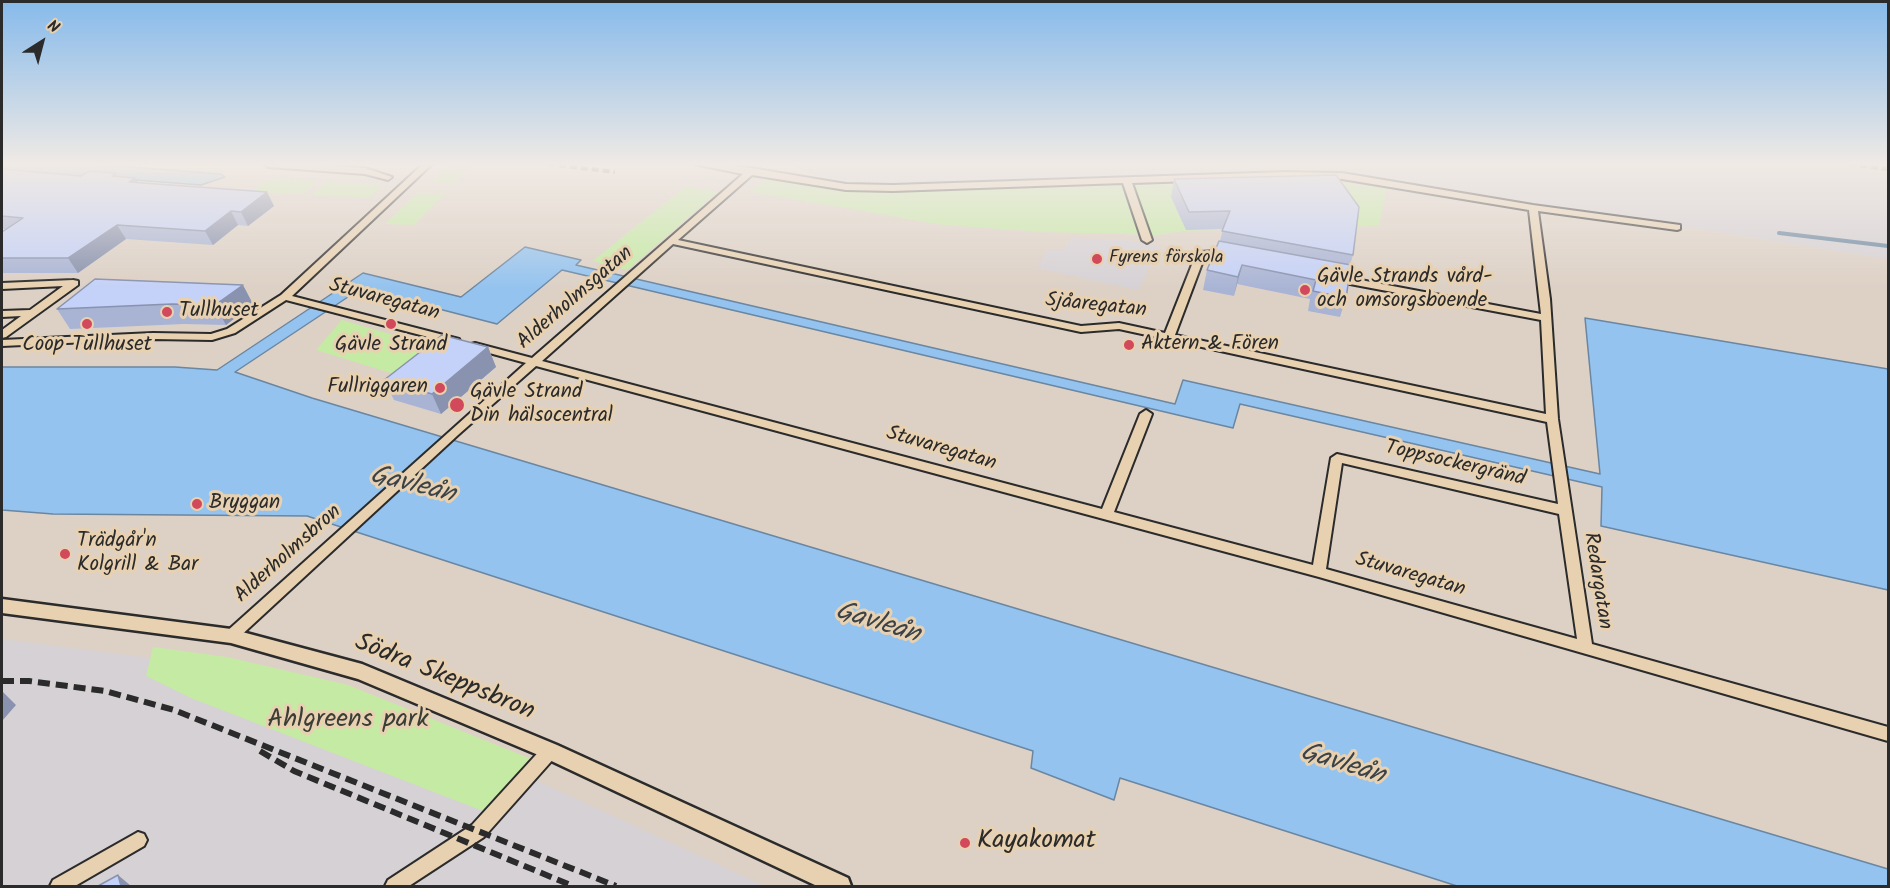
<!DOCTYPE html>
<html>
<head>
<meta charset="utf-8">
<style>
	body { margin:0 }
	#map { position:relative; width:1890px; height:888px; overflow:hidden; background:#ddd1c6; font-family:Kalam,sans-serif }
	canvas { display:block }
	.frame { position:absolute; inset:0; border:3px solid #2b2b2b; pointer-events:none }
	.north { position:absolute; left:12px; top:12px; width:60px; height:60px; -webkit-text-stroke:4px #e8d1b1; paint-order:stroke; rotate:36deg; font-size:16px; font-weight:700; line-height:24px; text-align:center; color:#2b2b2b }
	.north::after { content:''; display:block; margin:auto; width:21px; height:27px; background:#2b2b2b; clip-path:polygon(50% 0,100% 100%,50% 72%,0 100%) }
</style>
</head>
<body>
<div id="map">
<canvas width="1890" height="888"></canvas>
<div class="frame"></div>
<div class="north">N</div>
</div>
<script>
const c = document.querySelector('canvas').getContext('2d');
c.lineJoin = 'round';
function fillPath(path, color) { c.fillStyle = color; c.fill(path, 'evenodd'); }
const shape = rows => new Path2D(rows.map(r => 'M' + r).join(''));
function stroke(path, color, width, dash) { c.strokeStyle = color; c.lineWidth = width; c.lineCap = dash ? 'butt' : 'round'; c.setLineDash(dash || []); c.stroke(path); }
function write(font, color, halo, rows, align = 'center') {
  c.font = font + ' Kalam,sans-serif'; c.lineWidth = 6; c.setLineDash([]); c.textBaseline = 'middle'; c.strokeStyle = halo; c.fillStyle = color; for (const [text, x, y, turn = 0] of rows) {
    c.save(); c.translate(x, y); c.rotate((+turn || 0) * Math.PI / 180); c.textAlign = isNaN(turn) ? turn : align; if (halo) c.strokeText(text, 0, 0); c.fillText(text, 0, 0); c.restore();
  }
}
const built = shape([
	[792,164,1888,164,1888,259,1318,169,884,184,842,180,806,173],
	[1072,238,1124,240,1159,247,1138,290,1037,268,1048,250,1064,250],
	[2,639,167,660,492,760,765,886,2,886]
]);
const green = shape([
	[448,166,470,167,453,184,431,182],
	[769,177,843,190,893,192,1248,182,1341,183,1387,188,1379,226,1182,231,1159,235,1045,232,943,225,751,192],
	[267,179,318,181,303,194,251,192],
	[327,182,383,185,369,198,312,195],
	[686,186,718,192,627,270,593,261],
	[417,193,445,194,414,225,385,224],
	[342,320,410,340,454,351,417,381,316,350],
	[153,647,227,657,348,685,531,759,488,813,191,698,146,676]
]);
const water = shape([
	[2,164,92,164,221,174,225,177,201,185,2,170,2,164],
	[525,247,581,260,576,265,1175,404,1183,380,1600,474,1585,318,1888,369,1888,590,1601,526,1602,487,1240,404,1233,428,562,270,497,324,385,295,378,300,354,293,235,372,312,398,1888,869,1888,886,1457,886,1120,778,1114,800,1031,768,1033,751,307,516,53,514,2,510,2,367,175,367,217,370,363,273,461,297,525,247]
]);
const stream = shape([
	[1779,233,1888,246]
]);
const minor = shape([
	[264,164,307,164,365,168,392,177,388,180,365,174,268,167,264,164],
	[423,164,432,164,292,296,459,339,460,341,459,343,455,344,286,300,235,333,212,340,153,339,2,346,2,340,153,333,211,334,227,329,281,295,423,164],
	[694,164,716,164,751,168,846,184,893,185,1285,172,1342,173,1533,205,1680,225,1680,229,1677,230,1538,211,1550,299,1558,419,1592,644,1888,727,1888,741,1319,577,536,366,458,435,236,640,231,642,226,640,224,636,226,632,526,363,471,348,470,346,471,344,475,343,532,358,743,174,694,164],
	[752,175,846,190,893,191,1123,183,1142,240,1147,243,1152,240,1132,183,1285,178,1342,179,1529,210,1541,314,1334,275,1329,278,1334,281,1541,320,1546,414,1175,335,1204,258,1215,257,1229,260,1234,257,1232,255,1215,251,1200,252,1195,257,1165,333,1119,323,1081,326,678,240,752,175],
	[673,244,1081,332,1119,329,1547,422,1558,504,1337,454,1331,458,1313,565,1114,512,1152,414,1146,410,1140,414,1102,509,542,361,673,244],
	[1342,463,1559,514,1577,639,1326,569,1342,463],
	[73,280,78,281,78,285,6,337,2,338,2,330,21,316,2,317,2,311,30,310,63,286,2,289,2,283,73,280],
	[550,744,556,746,558,751,556,756,484,837,409,886,385,886,388,880,472,825,544,746,550,744],
	[138,832,144,834,147,840,144,846,75,886,50,886,53,880,138,832]
]);
const tertiary = shape([
	[2,599,231,629,362,664,557,745,848,878,851,886,817,886,543,757,358,679,231,643,2,613,2,599]
]);
const railFar1 = shape([
	[548,164,615,172],
	[1849,164,1888,169]
]);
const rail = shape([
	[2,681,29,681,105,691,174,710,616,886],
	[260,751,294,771,573,886]
]);
const wall = shape([
	[2,169,81,176,116,173,118,176,138,183,267,192,274,206,248,226,238,225,213,245,126,239,78,273,2,273,2,232,5,229,2,229],
	[1174,179,1353,255,1350,265,1346,298,1340,317,1308,311,1310,299,1237,284,1234,296,1203,290,1207,270,1220,241,1223,229,1186,230,1171,197],
	[95,279,253,304,226,325,184,324,70,329,57,309],
	[488,347,496,367,441,414,394,400,384,380]
]);
const shadedWall = shape([
	[135,178,143,191,129,182],
	[267,192,274,206,248,226,241,212],
	[231,211,238,225,213,245,205,231],
	[117,225,126,239,78,273,68,258],
	[1242,265,1237,284,1234,296,1238,277],
	[243,285,253,304,226,325,215,305],
	[488,347,496,367,441,414,432,394],
	[2,691,16,705,2,721],
	[118,875,131,886,121,886]
]);
const building = shape([
	[2,169,81,176,89,171,116,173,112,176,135,178,129,182,267,192,241,212,231,211,205,231,117,225,68,258,2,258,2,232,23,218,2,216,2,169],
	[1336,175,1359,207,1353,255,1222,231,1230,211,1189,212,1174,179,1336,175],
	[1219,241,1351,265,1346,298,1313,291,1316,280,1242,265,1238,277,1207,270,1219,241],
	[95,279,243,285,215,305,172,304,57,309,95,279],
	[442,335,488,347,432,394,384,380,442,335],
	[118,875,121,886,98,886,118,875]
]);
const markers = [
	[1097,259,6,"#d1495b"],
	[1305,290,6,"#d1495b"],
	[167,312,6,"#d1495b"],
	[87,324,6,"#d1495b"],
	[391,324,6,"#d1495b"],
	[1129,345,6,"#d1495b"],
	[440,388,6,"#d1495b"],
	[457,405,8,"#d1495b"],
	[197,504,6,"#d1495b"],
	[65,554,6,"#d1495b"],
	[965,843,6,"#d1495b"]
];
const farPoinames = [
	["Fyrens förskola",1109,259]
];
const poiNames = [
	["Gävle Strands vård-",1317,278],
	["och omsorgsboende",1317,302],
	["Tullhuset",179,312],
	["Aktern & Fören",1141,345],
	["Coop Tullhuset",87,346,"center"],
	["Gävle Strand",391,346,"center"],
	["Fullriggaren",428,388,"right"],
	["Gävle Strand",470,393],
	["Din hälsocentral",470,417],
	["Bryggan",209,504],
	["Trädgår'n",77,542],
	["Kolgrill & Bar",77,566]
];
const streetNames = [
	["Alderholmsgatan",576,299,-41],
	["Stuvaregatan",384,301,15],
	["Sjåaregatan",1096,307,6],
	["Stuvaregatan",941,450,16],
	["Toppsockergränd",1455,465,13],
	["Alderholmsbron",289,555,-42],
	["Stuvaregatan",1410,576,16],
	["Redargatan",1596,581,81]
];
const nearStreetnames = [
	["Södra Skeppsbron",444,679,22]
];
const nearParknames = [
	["Ahlgreens park",348,722]
];
const nearPoinames = [
	["Kayakomat",977,843]
];
const nearWaternames = [
	["Gavleån",412,487,14],
	["Gavleån",877,625,17],
	["Gavleån",1342,766,17]
];
fillPath(built, '#d6d1d5');
fillPath(green, '#c5eaa4');
fillPath(water, '#94c3ef');
stroke(water, '#6a86a1', 1.5);
stroke(stream, '#6a86a1', 4);
stroke(minor, '#2b2b2b', 4);
stroke(tertiary, '#2b2b2b', 5);
fillPath(minor, '#e8d1b1');
fillPath(tertiary, '#e8d1b1');
stroke(railFar1, '#2b2b2b', 4, [7, 4]);
stroke(rail, '#2b2b2b', 6, [12, 6]);
fillPath(wall, '#a9b4d5');
fillPath(shadedWall, '#8992ae');
fillPath(building, '#c4d1f8');
stroke(building, '#8992ae', 1.5);
const sky = c.createLinearGradient(0, 0, 0, 289);
sky.addColorStop(0, '#86baeb');
sky.addColorStop(0.57, '#f0eae5');
sky.addColorStop(1, '#f0eae500');
c.fillStyle = sky;
c.fillRect(0, 0, 1890, 289);
for (const [x, y, r, color] of markers) { const dot = new Path2D(); dot.arc(x, y, r, 0, 2 * Math.PI); c.fillStyle = color; c.fill(dot); stroke(dot, '#e8d1b1', 2); }
write('18px', '#2b2b2b', '#e8d1b1', farPoinames, 'left');
write('21px', '#2b2b2b', '#e8d1b1', poiNames, 'left');
write('21px', '#2b2b2b', '#e8d1b1', streetNames);
write('26px', '#2b2b2b', '#e8d1b1', nearStreetnames);
write('26px', '#3a3e37', '#e8d1b1', nearParknames);
write('26px', '#2b2b2b', '#e8d1b1', nearPoinames, 'left');
write('italic 27px', '#3b4248', '#e8d1b1', nearWaternames);
</script>
</body>
</html>
